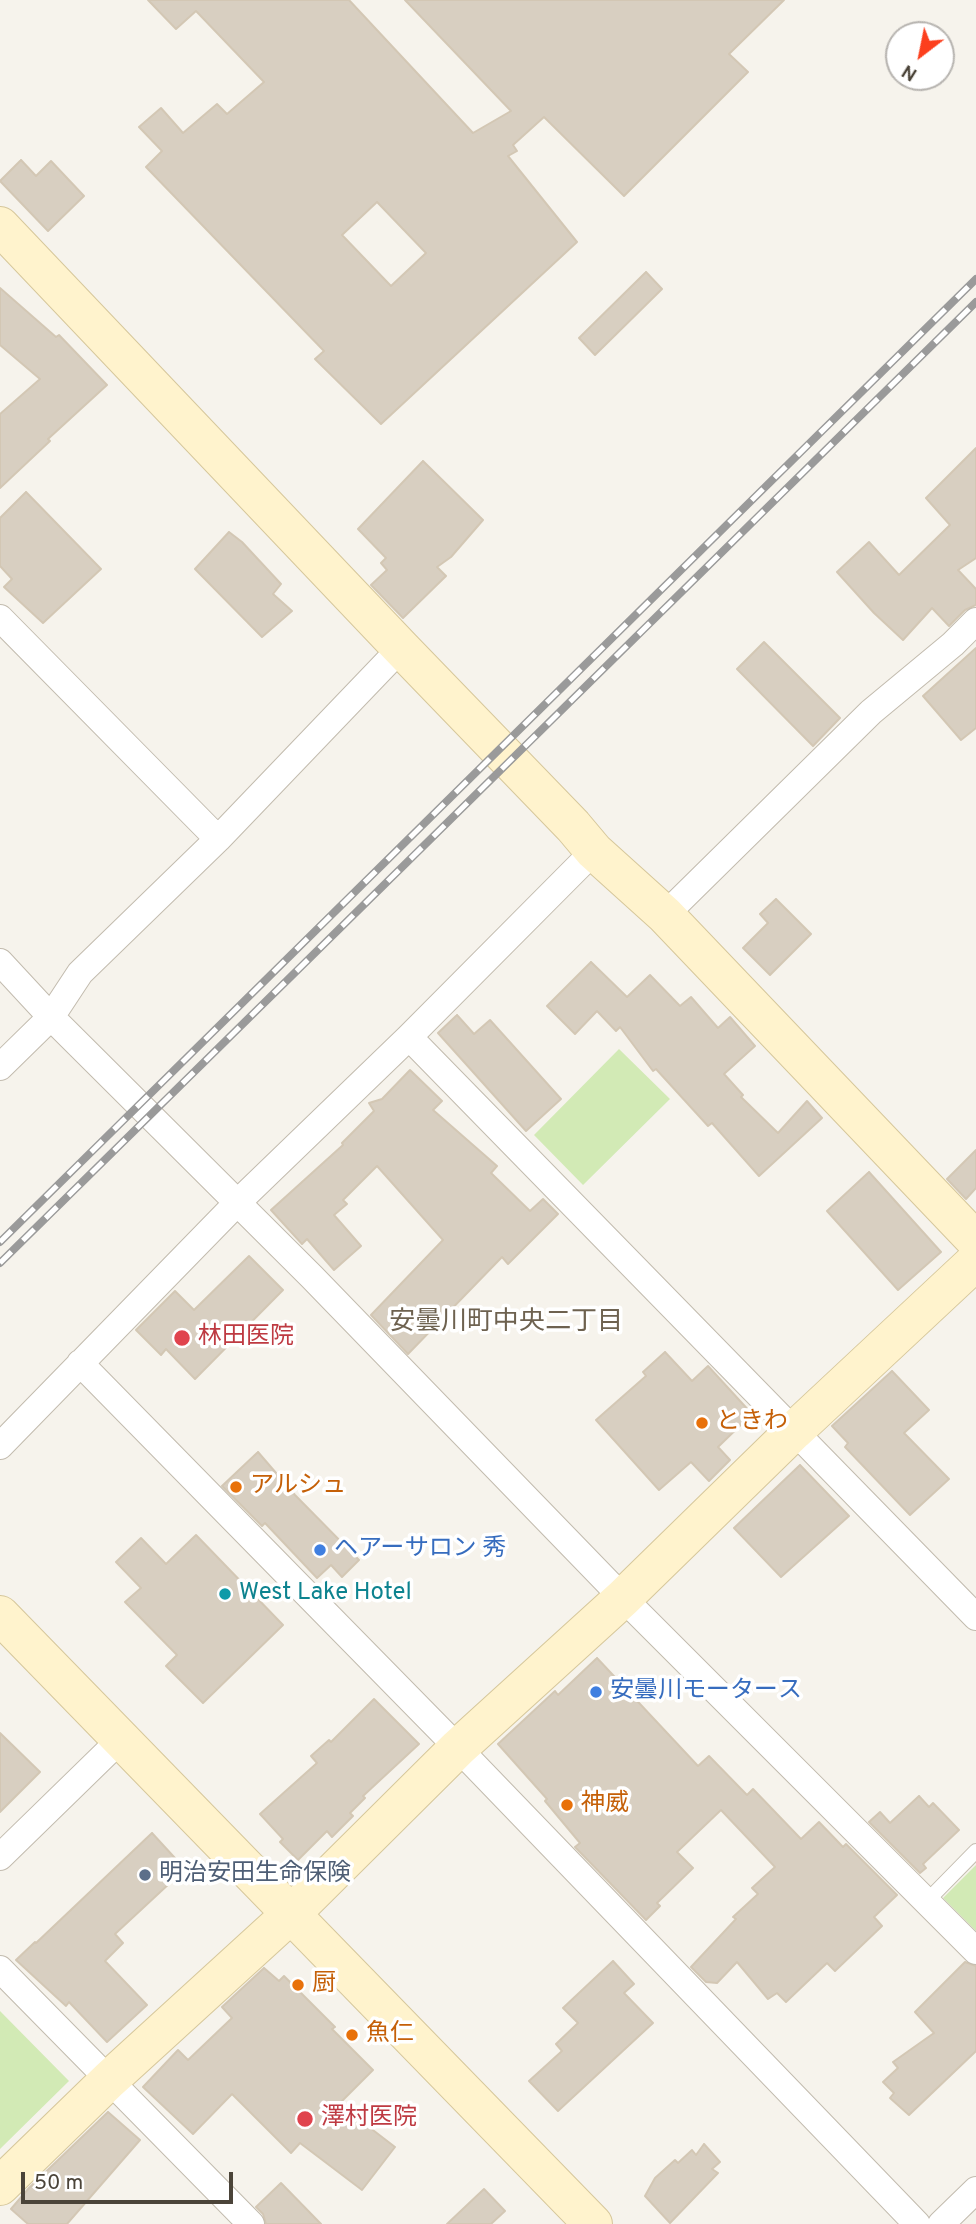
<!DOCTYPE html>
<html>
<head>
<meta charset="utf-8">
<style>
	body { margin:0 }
	#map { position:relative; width:976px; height:2224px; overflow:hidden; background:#f6f3ec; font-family:Overpass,sans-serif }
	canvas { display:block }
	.north { position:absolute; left:885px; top:21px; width:70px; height:70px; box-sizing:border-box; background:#fff; border:2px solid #b7b4b0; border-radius:50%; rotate:212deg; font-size:19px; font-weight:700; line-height:28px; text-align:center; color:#4b4439 }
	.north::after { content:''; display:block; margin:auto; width:24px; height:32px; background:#fc3f1d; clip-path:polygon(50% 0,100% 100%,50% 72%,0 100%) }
	.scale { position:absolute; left:21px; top:2172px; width:212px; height:32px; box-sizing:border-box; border:4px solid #4b4439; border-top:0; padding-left:9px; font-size:21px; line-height:24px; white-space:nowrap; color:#4b4439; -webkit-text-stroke:5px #fff; paint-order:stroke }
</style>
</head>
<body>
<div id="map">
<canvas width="976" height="2224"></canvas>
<div class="north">N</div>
<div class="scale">50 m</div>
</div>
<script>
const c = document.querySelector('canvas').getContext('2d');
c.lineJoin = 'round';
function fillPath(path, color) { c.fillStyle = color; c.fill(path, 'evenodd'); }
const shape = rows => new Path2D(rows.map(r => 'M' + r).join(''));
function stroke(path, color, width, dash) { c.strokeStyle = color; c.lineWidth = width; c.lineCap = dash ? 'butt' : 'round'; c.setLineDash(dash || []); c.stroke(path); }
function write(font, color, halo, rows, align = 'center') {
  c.font = font + ' Overpass,"Noto Sans JP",sans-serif'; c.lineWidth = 7; c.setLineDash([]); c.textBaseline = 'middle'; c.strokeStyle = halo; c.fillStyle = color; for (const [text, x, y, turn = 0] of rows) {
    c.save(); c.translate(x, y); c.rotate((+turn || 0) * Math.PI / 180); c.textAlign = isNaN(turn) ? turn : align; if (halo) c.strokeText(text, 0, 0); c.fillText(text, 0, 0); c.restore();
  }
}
const green = shape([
	[619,1049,670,1099,583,1185,534,1135],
	[976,1865,976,1931,943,1898],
	[0,2011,69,2081,0,2149]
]);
const building = shape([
	[148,0,349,0,473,133,511,111,405,0,784,0,729,54,748,72,624,196,544,117,513,145,517,151,508,156,577,242,381,424,315,359,324,351,146,167,162,151,139,127,161,108,183,133,217,104,227,114,264,82,196,11,176,29,148,0],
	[377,202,426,253,391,286,342,235,377,202],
	[21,160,36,176,51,161,84,196,48,231,0,181,21,160],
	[646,272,662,289,595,355,579,338,646,272],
	[0,288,56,337,59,335,107,385,48,439,50,441,0,488,0,414,40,379,0,345,0,288],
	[976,448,976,558,958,570,976,589,976,605,965,610,949,626,932,608,903,640,874,613,837,572,869,542,899,575,950,525,926,498,976,448],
	[423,461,483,520,451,557,437,567,446,576,403,618,371,585,387,570,381,563,386,558,358,529,423,461],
	[26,492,101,569,43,623,4,587,12,579,0,566,0,518,26,492],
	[229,532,242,542,281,584,273,594,292,611,262,637,195,569,229,532],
	[764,642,840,718,813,746,737,669,764,642],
	[976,648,976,728,961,740,923,696,976,648],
	[776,899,811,934,770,975,743,948,768,923,760,914,776,899],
	[591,962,627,997,650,975,680,1006,691,997,718,1028,730,1017,755,1046,724,1074,743,1095,741,1097,778,1133,807,1101,822,1118,759,1176,712,1123,708,1126,656,1069,653,1071,620,1027,616,1031,597,1011,575,1034,547,1006,591,962],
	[457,1015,474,1034,490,1020,561,1099,526,1131,438,1033,457,1015],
	[410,1070,442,1101,433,1110,497,1166,491,1173,530,1211,543,1199,558,1214,508,1264,502,1257,408,1354,371,1315,443,1240,377,1166,343,1200,347,1204,334,1215,361,1246,334,1270,307,1239,302,1244,271,1210,343,1145,342,1143,374,1111,369,1103,382,1099,410,1070],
	[976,1150,976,1188,966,1199,947,1179,976,1150],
	[869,1172,941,1252,898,1290,827,1211,869,1172],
	[249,1256,283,1290,195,1379,166,1349,161,1355,136,1330,175,1291,194,1310,249,1256],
	[665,1352,692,1381,708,1366,752,1414,718,1447,730,1460,709,1481,691,1462,659,1490,596,1420,646,1376,643,1372,665,1352],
	[892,1371,929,1410,904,1433,949,1479,910,1515,845,1447,848,1443,832,1426,892,1371],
	[258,1452,295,1495,359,1560,342,1577,331,1565,317,1578,265,1523,262,1526,222,1486,258,1452],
	[800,1465,849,1516,781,1577,734,1528,800,1465],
	[196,1535,283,1625,203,1703,166,1666,177,1655,125,1602,141,1588,116,1562,141,1538,166,1564,196,1535],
	[597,1658,698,1766,709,1756,747,1795,753,1789,801,1839,819,1822,843,1847,846,1844,897,1895,874,1917,882,1926,835,1971,827,1963,786,2002,777,1993,768,1999,737,1962,717,1983,706,1982,691,1967,736,1919,733,1917,758,1894,752,1888,775,1867,721,1810,677,1852,693,1868,657,1903,660,1906,646,1920,575,1847,580,1843,545,1801,547,1799,498,1744,555,1691,558,1695,597,1658],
	[374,1699,419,1744,363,1796,365,1798,350,1813,353,1816,332,1837,327,1831,298,1860,280,1842,283,1839,260,1814,317,1763,311,1756,329,1740,331,1742,374,1699],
	[0,1733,40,1772,0,1812,0,1733],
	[919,1796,929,1807,933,1803,959,1830,923,1864,926,1868,920,1873,869,1822,880,1812,890,1823,919,1796],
	[152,1833,185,1869,115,1934,123,1943,105,1961,147,2005,107,2042,69,2002,66,2006,16,1960,35,1942,36,1943,152,1833],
	[613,1961,634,1984,624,1993,653,2023,558,2111,529,2081,562,2051,556,2044,578,2023,563,2008,613,1961],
	[965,1962,976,1966,976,2051,909,2115,890,2098,894,2093,883,2082,898,2068,893,2062,934,2033,915,2012,965,1962],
	[264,1968,279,1981,284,1976,335,2027,332,2029,373,2070,339,2104,395,2147,362,2190,300,2143,291,2153,232,2094,193,2134,143,2087,178,2050,188,2060,232,2018,222,2007,264,1968],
	[108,2112,140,2140,67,2224,28,2224,11,2209,29,2188,108,2112],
	[704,2144,720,2162,712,2169,718,2173,670,2223,645,2196,655,2178,675,2160,678,2163,692,2150,696,2155,704,2144],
	[281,2183,321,2224,266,2224,263,2214,256,2207,281,2183],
	[484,2189,505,2211,491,2224,447,2224,484,2189]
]);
const lane = shape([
	[927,1901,976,1851]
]);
const street = shape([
	[0,618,218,839],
	[665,915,871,712,953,644,976,621],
	[0,962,51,1017,312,1277,623,1598,976,1951],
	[409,1037,976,1617],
	[0,1067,51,1017,80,973,218,839,401,648],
	[80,1363,458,1748,917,2224],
	[0,1446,237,1203,409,1037,594,851],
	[0,1857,121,1739],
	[0,1969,251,2224],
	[941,2224,976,2190]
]);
const secondary = shape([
	[0,226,401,648,573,826,594,851,665,915,976,1241],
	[0,1615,593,2224],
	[0,2186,109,2080,292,1913,458,1748,623,1598,794,1431,976,1261]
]);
const rail = shape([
	[0,1242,976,279],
	[0,1263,976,302]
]);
const markers = [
	[182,1338,9,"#e0444e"],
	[702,1423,7,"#e8710a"],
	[236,1487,7,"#e8710a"],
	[320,1550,7,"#3f7fe0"],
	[225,1594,7,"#0f9aa8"],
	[596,1692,7,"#3f7fe0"],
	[567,1805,7,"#e8710a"],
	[145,1875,7,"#5c6f8a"],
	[298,1985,7,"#e8710a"],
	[352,2035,7,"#e8710a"],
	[305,2119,9,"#e0444e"]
];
const healthNames = [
	["林田医院",198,1338],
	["澤村医院",321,2119]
];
const foodNames = [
	["ときわ",716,1423],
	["アルシュ",250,1487],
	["神威",581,1805],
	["厨",312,1985],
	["魚仁",366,2035]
];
const shopNames = [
	["ヘアーサロン 秀",334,1550],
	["安曇川モータース",610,1692]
];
const cultureNames = [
	["West Lake Hotel",239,1594]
];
const serviceNames = [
	["明治安田生命保険",159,1875]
];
const neighbourhoodNames = [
	["安曇川町中央二丁目",506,1324]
];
fillPath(green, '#d2eab5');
fillPath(building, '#d8cfc1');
stroke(building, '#d3c7b4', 2);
stroke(lane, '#c2bbae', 16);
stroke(street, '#c2bbae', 28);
stroke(secondary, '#d6c79b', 40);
stroke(lane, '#fff', 14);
stroke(street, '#fff', 26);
stroke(secondary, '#fff3cd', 38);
stroke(rail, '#9a9a9a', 8);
stroke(rail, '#fff', 5, [16]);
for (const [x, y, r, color] of markers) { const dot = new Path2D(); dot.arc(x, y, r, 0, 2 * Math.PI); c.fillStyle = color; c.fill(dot); stroke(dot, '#fff', 2.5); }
write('24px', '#be3a42', '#fff', healthNames, 'left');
write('24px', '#c56008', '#fff', foodNames, 'left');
write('24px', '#366cbe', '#fff', shopNames, 'left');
write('24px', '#0d838f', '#fff', cultureNames, 'left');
write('24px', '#4e5e75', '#fff', serviceNames, 'left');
write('26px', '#6e6250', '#fff', neighbourhoodNames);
</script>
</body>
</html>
